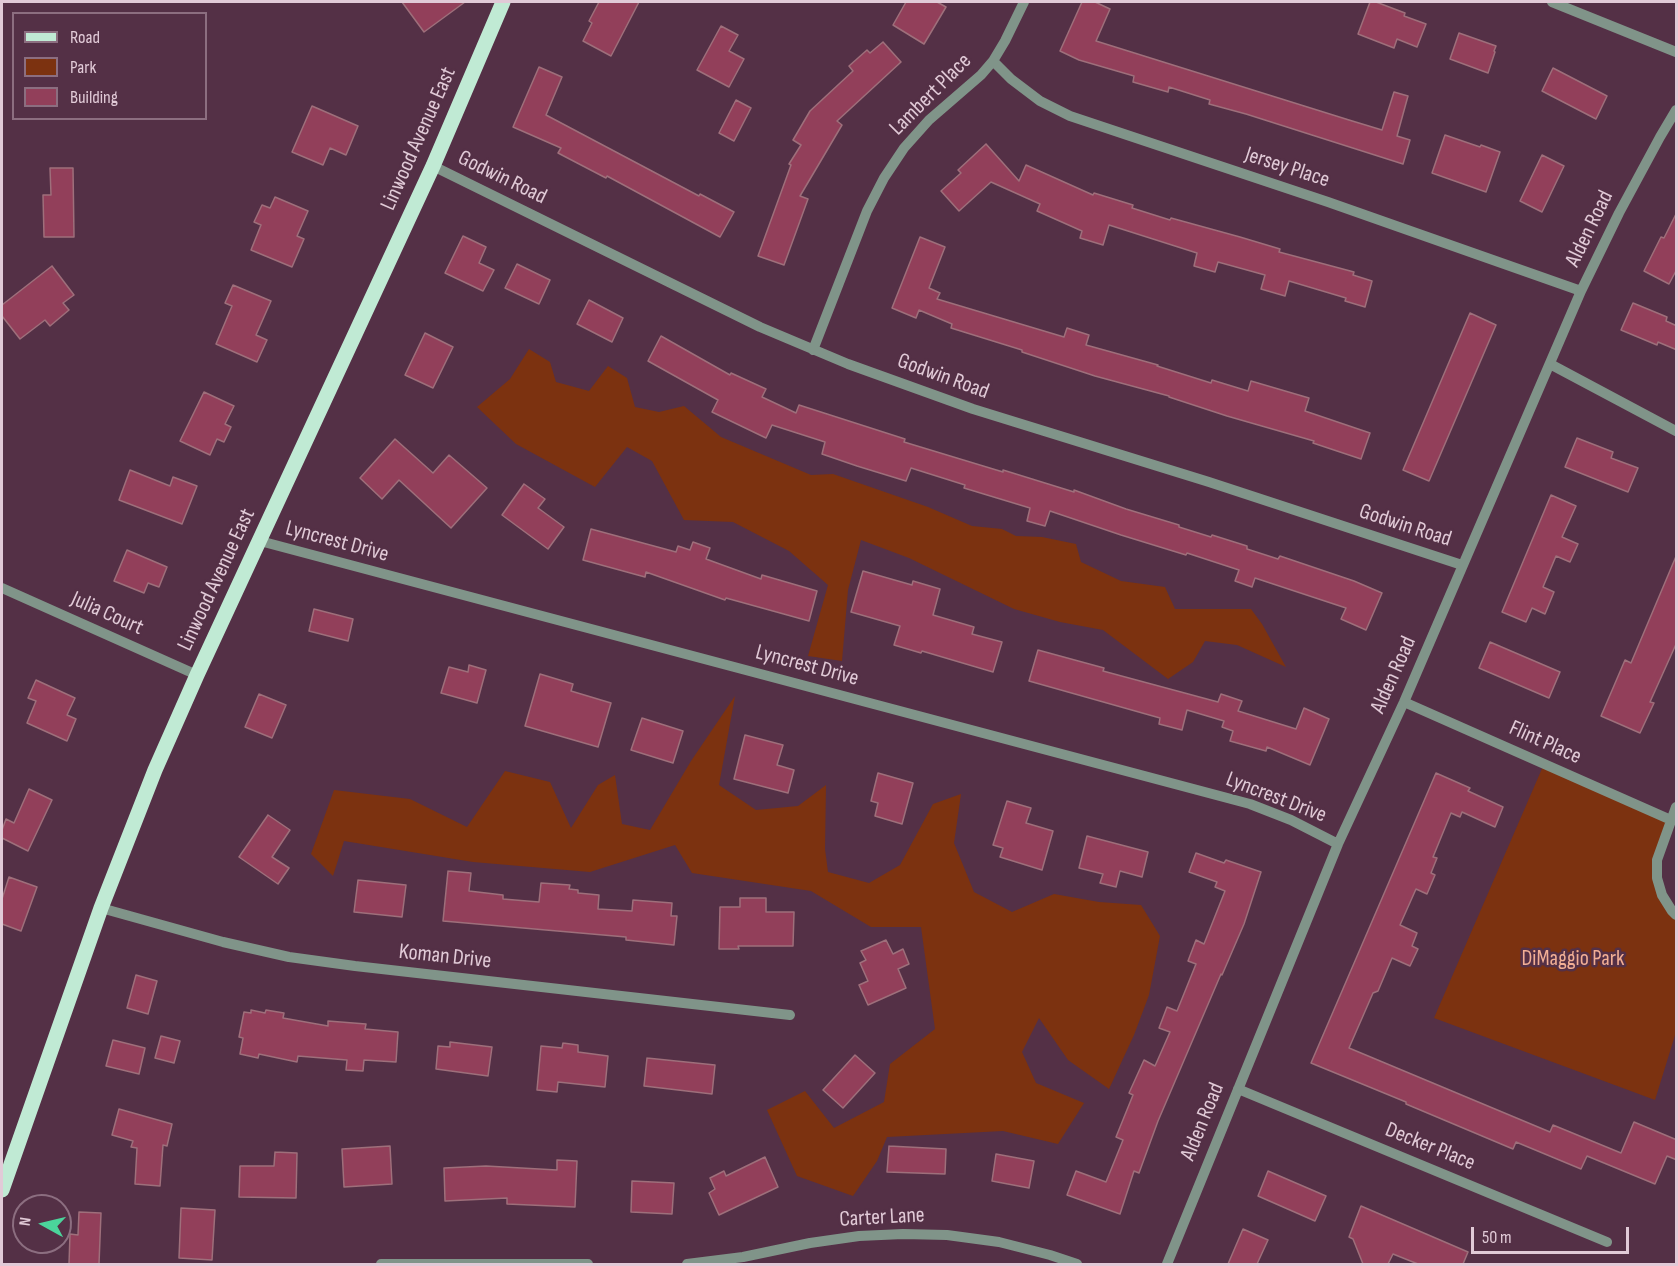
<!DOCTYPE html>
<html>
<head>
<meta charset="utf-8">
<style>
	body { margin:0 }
	#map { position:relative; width:1678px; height:1266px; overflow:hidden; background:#543046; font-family:"Sofia Sans Condensed",sans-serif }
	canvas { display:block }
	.frame { position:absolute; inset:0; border:3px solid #e1cad7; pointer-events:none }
	.legend { position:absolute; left:12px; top:12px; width:195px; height:108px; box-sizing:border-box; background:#543046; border:2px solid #8c6e80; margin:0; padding:8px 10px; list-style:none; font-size:18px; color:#e1cad7 }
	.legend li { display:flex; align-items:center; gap:12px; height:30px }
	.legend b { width:30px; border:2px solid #8c6e80 }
	.north { position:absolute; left:12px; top:1194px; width:60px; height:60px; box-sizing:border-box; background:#543046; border:2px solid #8c6e80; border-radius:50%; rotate:278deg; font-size:16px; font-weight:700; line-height:24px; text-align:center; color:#e1cad7 }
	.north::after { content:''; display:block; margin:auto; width:21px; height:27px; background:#4bd49b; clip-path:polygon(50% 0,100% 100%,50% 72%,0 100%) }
	.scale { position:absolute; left:1471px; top:1227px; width:158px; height:27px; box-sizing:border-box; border:3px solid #e1cad7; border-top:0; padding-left:8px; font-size:18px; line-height:21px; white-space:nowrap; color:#e1cad7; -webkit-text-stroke:4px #543046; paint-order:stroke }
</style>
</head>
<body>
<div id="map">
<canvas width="1678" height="1266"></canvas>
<div class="frame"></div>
<ul class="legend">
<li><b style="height:8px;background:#c0ead4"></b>Road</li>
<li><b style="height:16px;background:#7c3210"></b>Park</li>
<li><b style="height:16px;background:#923f5a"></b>Building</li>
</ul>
<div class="north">N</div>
<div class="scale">50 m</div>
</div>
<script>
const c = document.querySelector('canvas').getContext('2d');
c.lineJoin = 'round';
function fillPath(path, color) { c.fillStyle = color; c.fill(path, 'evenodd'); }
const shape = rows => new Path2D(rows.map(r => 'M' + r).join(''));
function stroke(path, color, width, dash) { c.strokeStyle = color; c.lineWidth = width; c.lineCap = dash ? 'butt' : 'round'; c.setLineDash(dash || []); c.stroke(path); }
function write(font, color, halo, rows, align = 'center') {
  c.font = font + ' "Sofia Sans Condensed",sans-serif'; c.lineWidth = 5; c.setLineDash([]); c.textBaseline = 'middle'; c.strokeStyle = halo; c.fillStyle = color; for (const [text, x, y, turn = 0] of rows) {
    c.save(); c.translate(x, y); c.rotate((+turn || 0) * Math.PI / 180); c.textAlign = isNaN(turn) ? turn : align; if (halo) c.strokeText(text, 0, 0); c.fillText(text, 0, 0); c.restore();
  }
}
const green = shape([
	[529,349,550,362,556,382,589,391,608,366,627,378,635,407,659,412,684,406,721,437,811,475,833,474,928,507,972,526,1002,529,1016,536,1042,537,1076,544,1081,562,1121,581,1165,587,1175,609,1251,609,1262,624,1286,667,1237,645,1205,641,1193,662,1168,679,1103,630,1060,622,1014,609,909,558,861,540,848,590,842,661,808,656,828,585,789,551,733,522,684,520,652,461,627,447,595,487,516,444,477,407,510,379],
	[735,696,719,785,756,810,798,806,826,785,825,849,828,872,869,883,900,865,933,804,961,794,954,843,974,892,1012,912,1054,894,1099,902,1141,905,1160,936,1149,995,1134,1035,1109,1089,1068,1060,1039,1018,1022,1052,1036,1083,1084,1103,1058,1144,1003,1131,887,1137,877,1161,853,1196,797,1176,767,1110,805,1091,834,1128,884,1102,890,1064,935,1029,921,927,871,927,811,891,692,873,675,845,590,872,473,862,344,841,333,876,311,854,334,790,410,799,467,827,505,771,550,782,571,828,598,785,615,775,622,824,650,830,691,761],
	[1544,764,1671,820,1657,878,1676,915,1676,1032,1655,1100,1434,1018]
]);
const building = shape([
	[402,2,465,2,424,32,402,2],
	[599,2,639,2,611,56,583,41,592,23,589,21,599,2],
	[906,2,937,2,946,7,924,44,893,25,906,2],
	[1082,2,1095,2,1110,9,1096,41,1349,120,1382,130,1394,92,1408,96,1397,136,1410,140,1403,164,1246,114,1209,104,1210,100,1169,87,1168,92,1133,82,1134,76,1079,60,1060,51,1082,2],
	[1370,2,1376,2,1405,13,1404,16,1426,24,1417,47,1397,39,1394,48,1358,34,1370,2],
	[721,26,738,35,729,51,744,59,729,87,697,70,721,26],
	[1459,33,1496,46,1494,51,1495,52,1488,73,1450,59,1459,33],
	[883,42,901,62,837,121,842,125,800,196,808,199,784,265,758,256,791,165,789,164,801,145,793,140,810,111,853,71,849,66,867,50,870,53,883,42],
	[539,67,562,77,546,115,699,196,700,194,734,212,720,237,607,176,606,178,558,153,561,148,513,127,539,67],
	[1553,68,1607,96,1596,119,1542,91,1553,68],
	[736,100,751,108,734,141,719,133,736,100],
	[312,106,358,126,346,155,330,148,323,165,292,152,312,106],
	[1445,135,1480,147,1481,145,1500,152,1486,192,1432,173,1445,135],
	[986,144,1019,181,1026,165,1093,195,1094,193,1133,205,1132,208,1170,220,1171,218,1240,237,1280,249,1279,252,1354,272,1353,275,1372,281,1365,307,1345,301,1346,298,1289,281,1285,296,1261,289,1265,275,1218,262,1215,272,1194,266,1197,253,1109,225,1103,245,1080,238,1082,231,1037,211,1040,204,991,182,959,211,941,191,961,173,958,170,986,144],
	[1542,155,1564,166,1542,212,1520,201,1542,155],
	[50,168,73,168,74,237,44,237,43,195,51,195,50,168],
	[275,197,308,211,297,236,304,239,292,267,251,250,261,225,254,222,262,205,270,208,275,197],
	[1677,212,1677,269,1669,284,1644,271,1661,237,1664,238,1677,212],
	[463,236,486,247,479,263,494,270,483,291,445,273,463,236],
	[920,237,945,247,929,288,940,293,937,299,1064,337,1067,328,1089,335,1086,345,1158,365,1157,366,1211,383,1212,380,1248,391,1251,381,1309,398,1305,411,1370,433,1361,459,1313,443,1314,441,1227,416,1169,397,1169,396,1095,376,1022,352,1022,350,951,328,952,324,919,310,916,318,892,308,920,237],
	[517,264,550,280,539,304,505,288,517,264],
	[52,266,74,295,63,303,69,310,50,326,45,320,20,339,2,316,2,305,52,266],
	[233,285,271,301,256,335,267,340,257,362,216,344,232,306,225,303,233,285],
	[589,300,623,318,612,342,577,324,589,300],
	[1633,303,1667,317,1666,321,1677,326,1677,350,1658,342,1657,345,1621,330,1633,303],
	[1470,313,1496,325,1429,481,1403,470,1470,313],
	[425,333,453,347,433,388,405,375,425,333],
	[661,336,730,375,731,373,766,389,762,397,796,413,799,405,905,439,904,442,1003,472,1003,470,1074,492,1074,490,1126,509,1179,525,1179,527,1211,537,1212,535,1247,546,1247,549,1278,559,1280,556,1354,581,1382,593,1366,630,1341,619,1346,608,1255,578,1252,587,1235,581,1239,570,1187,553,1186,555,1121,535,1050,511,1045,526,1027,521,1030,508,964,488,965,485,911,468,906,481,857,466,822,454,825,442,772,425,766,438,712,412,718,400,648,361,661,336],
	[204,392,234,406,225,424,231,427,224,442,217,439,210,455,180,441,204,392],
	[1577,438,1613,452,1611,458,1638,468,1628,492,1565,467,1577,438],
	[395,439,433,473,449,455,487,488,451,528,399,480,382,499,360,478,395,439],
	[130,470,170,486,173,477,197,486,182,524,119,500,130,470],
	[524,484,545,499,538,508,564,527,548,549,502,515,524,484],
	[1551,495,1576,506,1562,537,1578,544,1570,562,1556,556,1543,587,1554,592,1545,614,1532,608,1526,622,1502,612,1551,495],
	[591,529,676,552,678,546,690,550,693,542,710,548,706,559,761,579,762,575,817,591,809,621,726,598,725,600,646,572,645,577,583,560,591,529],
	[127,550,167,567,159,587,148,583,144,593,114,581,127,550],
	[1677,554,1677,642,1650,702,1654,703,1640,733,1601,716,1625,660,1631,663,1677,554],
	[863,571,912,585,913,581,940,589,933,615,974,627,972,634,1002,642,993,672,922,651,921,653,894,645,900,626,851,612,863,571],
	[314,609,353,619,348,641,309,631,314,609],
	[1490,642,1560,672,1549,698,1479,668,1490,642],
	[1038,650,1104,668,1103,671,1218,702,1221,694,1242,701,1238,711,1296,729,1304,708,1329,719,1310,765,1267,747,1266,751,1230,741,1233,731,1222,727,1224,721,1187,710,1182,730,1159,724,1160,718,1029,681,1038,650],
	[469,665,486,670,477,703,441,693,449,667,468,672,469,665],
	[540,674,573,684,571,691,611,703,598,747,525,726,540,674],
	[36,680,75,698,67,715,76,719,67,741,27,723,36,701,28,698,36,680],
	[259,694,286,705,272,738,245,727,259,694],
	[642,718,683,731,673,763,631,750,642,718],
	[745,735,783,745,777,765,794,770,788,793,734,779,745,735],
	[878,773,913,783,902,824,875,816,878,803,871,801,878,773],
	[1436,773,1470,788,1468,791,1503,807,1495,827,1462,812,1460,817,1451,813,1433,857,1437,858,1431,873,1435,875,1427,894,1416,889,1400,925,1417,933,1412,946,1418,949,1410,966,1392,958,1378,991,1373,993,1349,1048,1550,1132,1553,1125,1621,1153,1634,1122,1677,1140,1677,1160,1667,1156,1655,1184,1587,1156,1581,1169,1516,1142,1513,1149,1406,1104,1406,1102,1311,1063,1436,773],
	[29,789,52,800,28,851,2,838,2,830,6,819,14,823,29,789],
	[1007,801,1031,808,1026,823,1053,831,1042,870,1000,857,1003,848,993,845,1007,801],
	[268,815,290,830,272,857,289,868,278,884,239,857,268,815],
	[1087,836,1148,852,1142,877,1120,871,1116,887,1100,883,1103,874,1079,868,1087,836],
	[1196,853,1224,863,1226,860,1261,872,1244,924,1222,975,1221,974,1158,1121,1139,1173,1134,1171,1120,1214,1067,1195,1076,1171,1106,1182,1123,1140,1116,1137,1133,1095,1129,1093,1144,1060,1155,1066,1170,1032,1159,1028,1167,1007,1177,1011,1196,964,1188,961,1196,940,1204,944,1225,891,1215,887,1217,882,1189,872,1196,853],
	[448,871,471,873,469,891,503,895,503,899,539,902,541,883,570,885,569,889,578,890,578,893,599,895,598,909,632,911,633,900,672,903,671,916,677,916,674,945,626,940,626,937,443,921,448,871],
	[9,877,37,887,21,931,2,924,2,899,9,877],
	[358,880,406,885,402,917,354,912,358,880],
	[740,898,766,898,766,912,794,912,793,946,738,946,739,949,719,949,720,907,740,907,740,898],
	[886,940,893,954,903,949,909,964,898,969,906,988,868,1005,859,985,868,981,860,963,866,960,861,951,886,940],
	[136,975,157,981,148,1014,127,1008,136,975],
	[251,1010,265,1013,266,1010,284,1013,283,1018,328,1026,328,1021,366,1024,365,1029,398,1032,396,1062,364,1060,363,1071,346,1070,347,1060,298,1056,297,1062,259,1054,258,1058,240,1054,243,1038,239,1037,244,1012,251,1013,251,1010],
	[161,1036,180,1041,174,1063,155,1058,161,1036],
	[113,1040,145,1048,139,1074,106,1066,113,1040],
	[450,1042,492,1047,488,1076,436,1069,438,1046,450,1047,450,1042],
	[563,1043,578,1045,578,1052,608,1056,605,1087,558,1082,557,1092,537,1090,541,1046,562,1048,563,1043],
	[855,1055,875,1073,843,1108,823,1090,855,1055],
	[647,1058,715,1065,712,1094,644,1086,647,1058],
	[119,1109,172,1124,167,1146,163,1145,160,1186,135,1184,137,1148,131,1147,133,1141,112,1135,119,1109],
	[390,1146,392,1184,344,1187,342,1149,390,1146],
	[889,1146,946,1149,945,1174,887,1172,889,1146],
	[275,1152,297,1153,296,1198,239,1197,240,1166,274,1166,275,1152],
	[996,1154,1034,1161,1029,1188,992,1181,996,1154],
	[765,1157,778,1187,719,1215,709,1193,715,1189,710,1178,724,1171,726,1176,765,1157],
	[557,1160,577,1161,575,1207,507,1204,507,1198,445,1201,444,1168,486,1166,557,1170,557,1160],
	[1268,1171,1326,1196,1315,1221,1258,1196,1268,1171],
	[632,1181,674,1183,672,1214,631,1212,632,1181],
	[1361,1206,1468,1252,1463,1264,1418,1264,1393,1254,1388,1264,1363,1264,1353,1239,1349,1237,1361,1206],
	[181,1208,215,1210,212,1260,179,1258,181,1208],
	[79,1212,101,1213,99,1264,69,1264,70,1234,78,1235,79,1212],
	[1243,1229,1268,1240,1257,1264,1228,1264,1243,1229]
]);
const minor = shape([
	[1552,2,1676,52],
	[993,61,1011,79,1040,101,1070,116,1328,202,1581,291],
	[433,166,760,327,848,364,973,409,1209,482,1462,565],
	[813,350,867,211,884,178,904,148,929,120,981,75,993,61,1005,41,1024,2],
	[1550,364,1676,431],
	[260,541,1250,804,1291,820,1338,844],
	[2,588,197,675],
	[1404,702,1671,820],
	[1676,807,1657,860,1657,878,1662,895,1672,911,1676,915],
	[101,908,223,942,289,957,355,966,790,1015],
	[1238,1089,1607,1242],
	[381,1264,588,1264],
	[687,1264,743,1257,810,1243,859,1236,903,1234,947,1235,999,1242,1050,1255,1077,1264],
	[1167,1264,1338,844,1404,702,1581,291,1619,213,1660,137,1676,110]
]);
const major = shape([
	[2,1190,101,908,155,770,197,675,433,166,503,2]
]);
const streetNames = [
	["Lambert Place",931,95,-45],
	["Linwood Avenue East",419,139,-66],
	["Jersey Place",1287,168,18],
	["Godwin Road",502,178,26],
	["Alden Road",1590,229,-64],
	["Godwin Road",943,377,20],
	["Godwin Road",1405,526,18],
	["Lyncrest Drive",337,542,15],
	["Linwood Avenue East",217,580,-65],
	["Julia Court",107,614,24],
	["Lyncrest Drive",807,666,15],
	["Alden Road",1394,675,-66],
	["Flint Place",1545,743,24],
	["Lyncrest Drive",1276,798,21],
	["Koman Drive",445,957,6],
	["Alden Road",1203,1122,-68],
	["Decker Place",1430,1147,22],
	["Carter Lane",882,1218,-3]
];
const parkNames = [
	["DiMaggio Park",1573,959]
];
fillPath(green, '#7c3210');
fillPath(building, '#923f5a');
stroke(building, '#9e6f7b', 1.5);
stroke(minor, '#809489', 10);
stroke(major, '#c0ead4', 15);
write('22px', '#e1cad7', '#543046', streetNames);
write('22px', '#f2af95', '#543046', parkNames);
</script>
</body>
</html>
